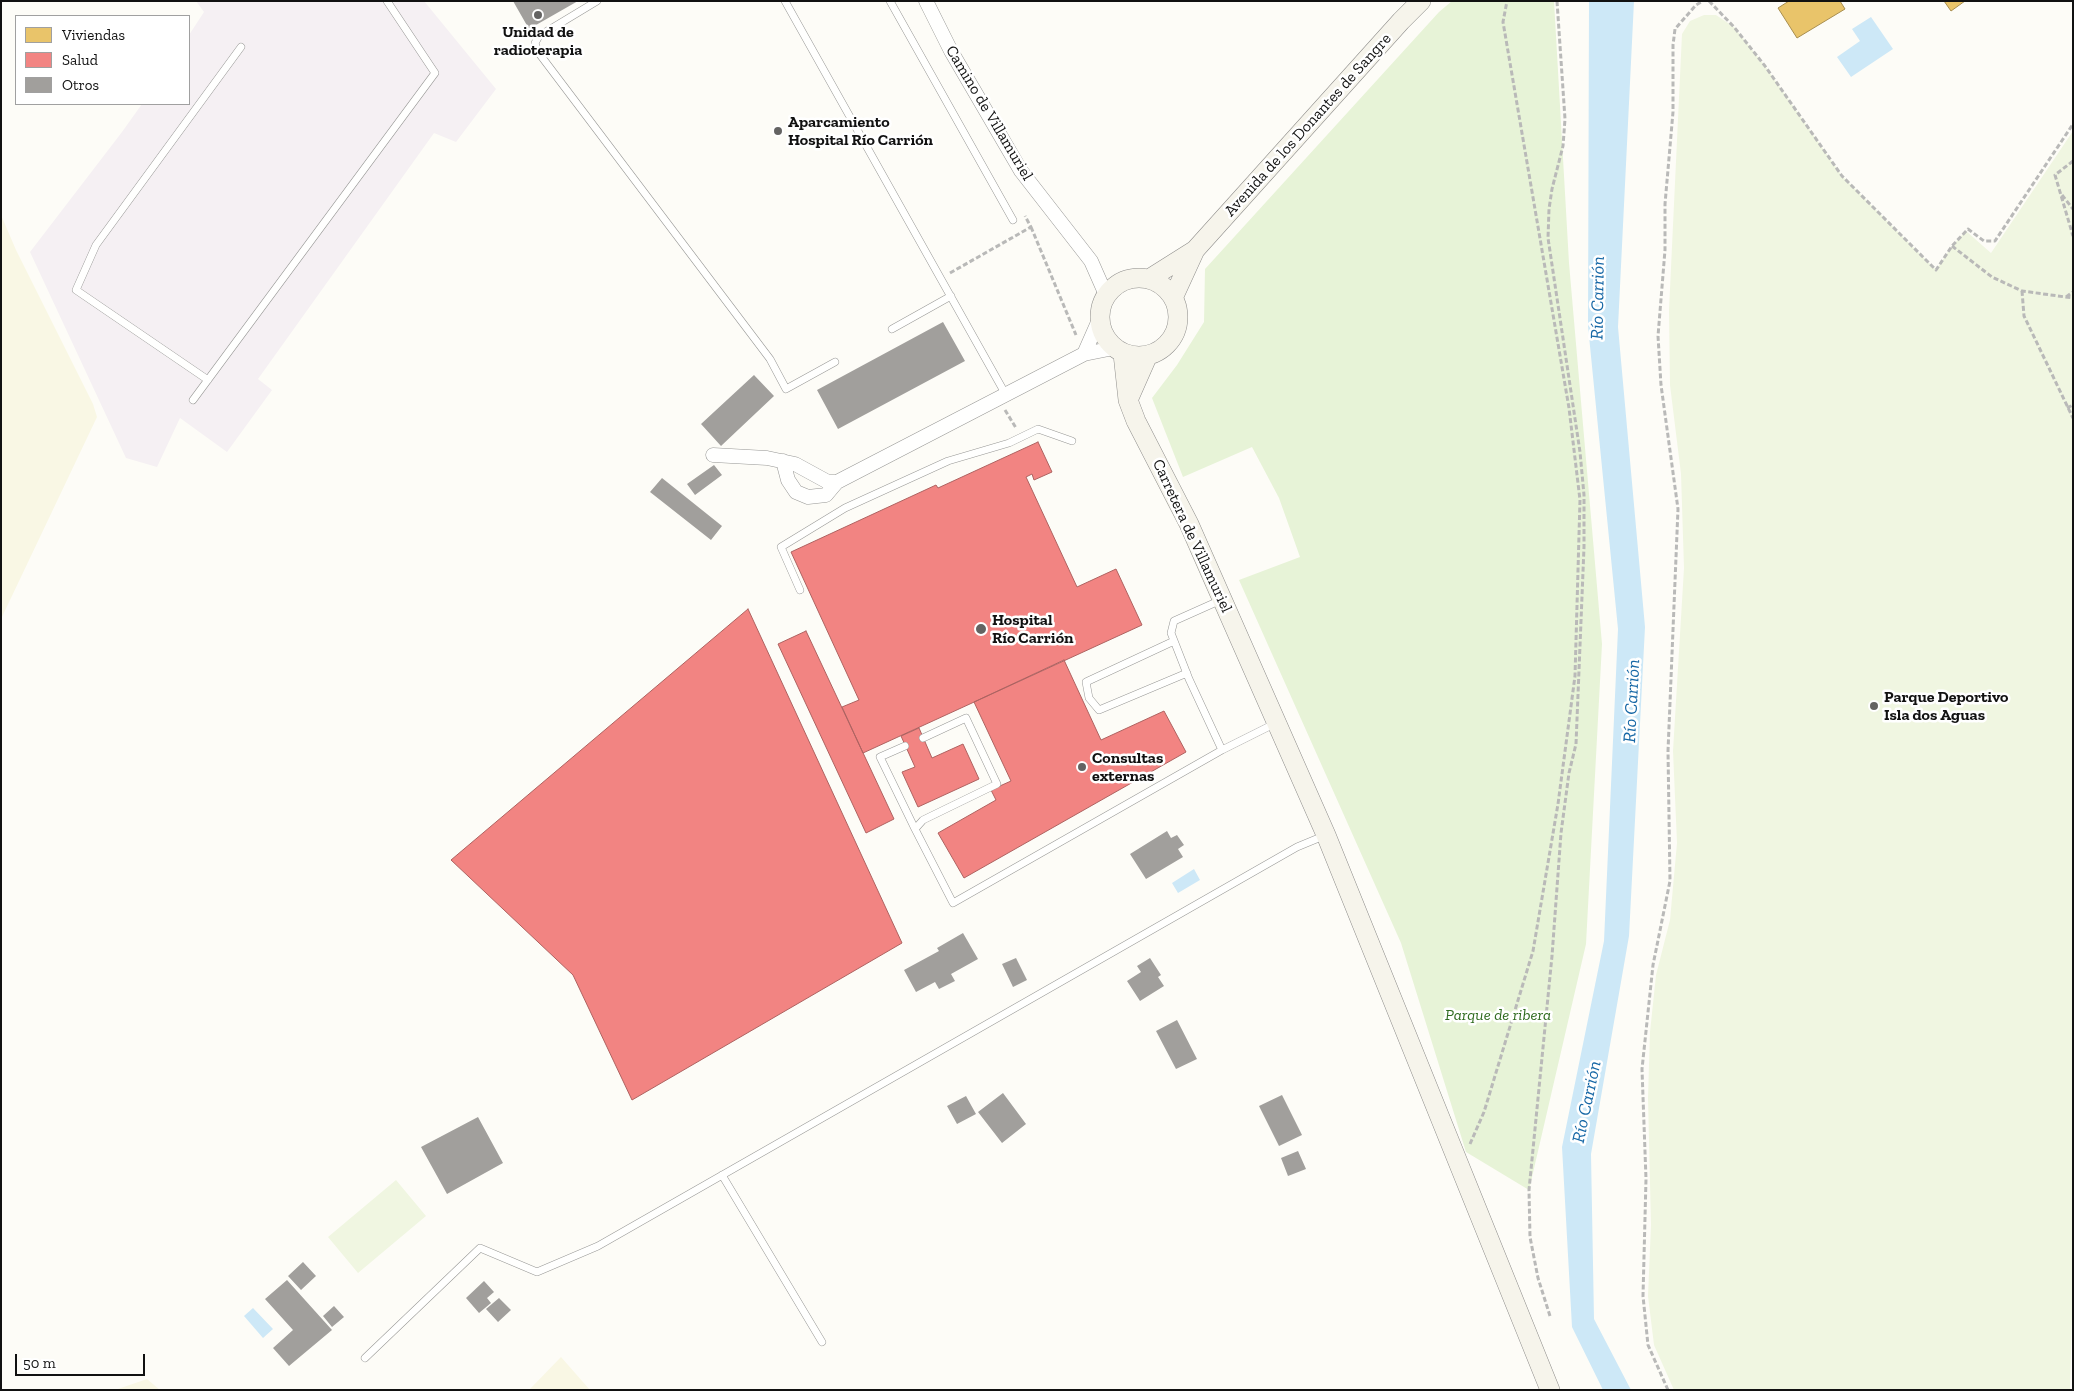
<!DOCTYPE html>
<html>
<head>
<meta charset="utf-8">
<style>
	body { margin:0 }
	#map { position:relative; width:2074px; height:1391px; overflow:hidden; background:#fdfcf7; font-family:"Zilla Slab",serif }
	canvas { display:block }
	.frame { position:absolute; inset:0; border:2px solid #111; pointer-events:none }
	.legend { position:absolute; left:15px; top:15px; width:175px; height:90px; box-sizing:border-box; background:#fff; border:1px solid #a0a0a0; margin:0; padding:6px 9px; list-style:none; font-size:15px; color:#111 }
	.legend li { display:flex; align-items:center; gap:10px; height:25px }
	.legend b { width:25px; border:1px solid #a0a0a0 }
	.scale { position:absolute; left:15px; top:1354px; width:130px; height:22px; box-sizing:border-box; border:2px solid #111; border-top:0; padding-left:6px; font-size:15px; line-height:18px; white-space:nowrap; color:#111; -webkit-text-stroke:4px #fff; paint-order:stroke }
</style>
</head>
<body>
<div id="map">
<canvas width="2074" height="1391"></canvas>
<div class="frame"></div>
<ul class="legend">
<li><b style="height:14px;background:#e9c46a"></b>Viviendas</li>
<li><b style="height:14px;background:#f28482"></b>Salud</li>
<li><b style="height:14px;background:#a19f9c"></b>Otros</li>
</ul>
<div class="scale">50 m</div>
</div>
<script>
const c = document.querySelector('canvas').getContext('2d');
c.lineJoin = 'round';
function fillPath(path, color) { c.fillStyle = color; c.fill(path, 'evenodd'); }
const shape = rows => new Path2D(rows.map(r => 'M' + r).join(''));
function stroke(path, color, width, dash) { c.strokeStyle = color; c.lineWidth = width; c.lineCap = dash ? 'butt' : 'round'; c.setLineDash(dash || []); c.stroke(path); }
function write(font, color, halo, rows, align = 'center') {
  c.font = font + ' "Zilla Slab",serif'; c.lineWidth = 5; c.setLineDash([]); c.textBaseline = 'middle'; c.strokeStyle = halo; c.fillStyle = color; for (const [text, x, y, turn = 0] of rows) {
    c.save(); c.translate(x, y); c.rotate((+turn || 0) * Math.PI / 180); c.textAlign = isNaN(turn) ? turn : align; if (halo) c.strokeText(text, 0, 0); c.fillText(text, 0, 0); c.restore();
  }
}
const industrial = shape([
	[196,1,424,1,496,89,456,142,434,133,258,379,272,390,227,452,180,418,157,467,126,458,30,252,122,132,142,104,189,104,189,35,204,12]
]);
const farmland = shape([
	[1,215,16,250,93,404,97,417,1,619],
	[561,1357,590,1390,529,1390],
	[147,1379,160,1390,115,1390]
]);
const green = shape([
	[1452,1,1554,1,1569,263,1602,644,1586,944,1529,1190,1466,1152,1401,943,1239,580,1300,557,1279,498,1252,447,1183,477,1152,398,1177,365,1204,322,1205,269,1439,12]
]);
const pitch = shape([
	[1704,15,1716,15,1734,27,1765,66,1842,176,1936,270,1952,246,1966,231,1991,253,2073,131,2073,1277,2070,1390,1674,1390,1654,1345,1648,1296,1651,1225,1648,1098,1650,1032,1656,975,1670,920,1677,843,1673,751,1684,568,1681,474,1670,385,1669,310,1682,34,1690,21],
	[396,1180,426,1216,358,1273,328,1237]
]);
const water = shape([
	[1589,1,1634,1,1618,327,1645,627,1629,936,1591,1154,1594,1319,1631,1390,1603,1390,1572,1327,1562,1147,1604,941,1618,629,1588,326],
	[1871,17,1893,49,1851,77,1837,57,1860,41,1852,29],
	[1194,869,1200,880,1178,893,1172,883],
	[253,1308,273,1329,263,1338,244,1316]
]);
const homes = shape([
	[1789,1,1840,1,1845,9,1797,38,1778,8,1789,1],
	[1944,1,1965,1,1951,11,1944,1]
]);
const health = shape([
	[1038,442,1052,472,1034,480,1032,474,1026,477,1077,587,1116,569,1142,625,863,753,842,707,859,700,791,552,936,485,938,488,1038,442],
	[748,609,902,943,632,1100,573,975,451,860,748,609],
	[806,631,894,819,866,833,778,644,806,631],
	[1064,660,1101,740,1164,711,1186,752,964,878,938,833,996,800,991,790,1011,781,974,702,1064,660],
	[919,728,932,758,963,744,979,779,918,807,902,772,915,767,901,736,919,728]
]);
const building = shape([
	[513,1,578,1,529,29],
	[943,322,965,361,838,429,817,390],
	[754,375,774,396,721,446,701,424],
	[714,465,722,475,695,495,687,484],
	[662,478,722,526,711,540,650,492],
	[1167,831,1171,838,1177,835,1184,845,1178,849,1183,857,1146,879,1130,854],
	[963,933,978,959,951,974,955,981,939,989,935,982,916,992,904,970,939,951,937,948],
	[1016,958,1027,980,1013,987,1002,964],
	[1150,958,1161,975,1158,977,1164,986,1140,1001,1127,981,1141,972,1137,966],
	[1177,1020,1197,1059,1176,1069,1156,1031],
	[1003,1093,1026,1124,1002,1143,978,1112],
	[1282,1095,1302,1135,1279,1146,1259,1106],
	[966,1096,976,1114,957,1124,947,1106],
	[478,1117,503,1163,447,1194,421,1147],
	[1298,1151,1306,1169,1288,1176,1281,1158],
	[303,1262,316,1276,301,1290,288,1276],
	[287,1280,332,1330,289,1366,273,1348,293,1330,265,1299],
	[484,1281,494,1292,487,1298,491,1303,479,1313,466,1298],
	[499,1298,511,1310,498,1322,486,1309],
	[334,1306,344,1317,332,1327,323,1316]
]);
const path = shape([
	[1709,1,1734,27,1765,66,1842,176,1936,270,1952,246,1968,229,1984,241,1995,241,2073,124],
	[2073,161,2055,175,2073,236],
	[2062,195,2073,209],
	[1031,227,1076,335],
	[1952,246,1992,277,2022,291,2073,298],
	[950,273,1031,227,1025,216],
	[2022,291,2024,316,2073,418],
	[2066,297,2073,292],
	[2067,408,2073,405],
	[1005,410,1016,428],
	[1470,1144,1484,1112,1533,951,1558,804,1575,676,1580,500,1569,408,1503,22,1507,1],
	[1550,1316,1538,1278,1530,1237,1529,1190,1552,956,1561,833,1569,773,1576,744,1584,547,1584,495,1580,452,1548,238,1549,209,1552,189,1563,146,1565,119,1557,1],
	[1668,1390,1648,1345,1643,1296,1646,1179,1642,1069,1653,965,1670,881,1668,751,1678,509,1661,385,1658,336,1665,250,1665,204,1673,112,1673,45,1675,29,1696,5,1703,1]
]);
const lane = shape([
	[597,1,539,36,535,43,538,52,770,359,786,389,835,362],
	[785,1,1006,395],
	[890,1,1013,220],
	[892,329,951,296],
	[208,380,76,290,96,245,241,47],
	[193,400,435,73,387,1],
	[800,590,781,547,845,508,948,461,1009,443,1038,429,1072,441],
	[1221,600,1174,621,1171,633,1189,679,1222,750],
	[1174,641,1086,682,1089,698,1099,710,1187,673],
	[905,746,880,757,915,829,923,820,997,784,966,718,923,738],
	[915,829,953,903,1222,750,1276,723],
	[722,1175,822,1342],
	[365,1358,480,1248,537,1272,598,1246,1297,847,1326,835]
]);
const street = shape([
	[926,1,951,51,1021,171,1091,261,1106,295],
	[1084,354,1099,320],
	[713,455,767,458,795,464,828,482,837,482,1084,354,1114,348],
	[783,461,788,480,796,492,808,497,826,495,837,482]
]);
const secondary = shape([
	'1100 317a39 39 0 1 1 78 0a39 39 0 1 1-78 0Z',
	[1149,279,1195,250,1401,21,1421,1],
	[1173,298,1195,250],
	[1123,354,1128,400,1136,421,1189,524,1326,835,1550,1390],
	[1129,398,1148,355]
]);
const markers = [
	[538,15,5,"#646362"],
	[778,131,5,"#646362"],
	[981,629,6,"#646362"],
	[1874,706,5,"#646362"],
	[1082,767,5,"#646362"]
];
const poiNames = [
	["Unidad de",538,32,"center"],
	["radioterapia",538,50,"center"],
	["Aparcamiento",788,122],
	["Hospital Río Carrión",788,140],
	["Hospital",992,620],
	["Río Carrión",992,638],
	["Parque Deportivo",1884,697],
	["Isla dos Aguas",1884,715],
	["Consultas",1092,758],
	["externas",1092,776]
];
const streetNames = [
	["Camino de Villamuriel",989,113,59],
	["Avenida de los Donantes de Sangre",1308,125,-48],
	["Carretera de Villamuriel",1192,536,65]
];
const parkNames = [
	["Parque de ribera",1498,1015]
];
const waterNames = [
	["Río Carrión",1598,298,-89],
	["Río Carrión",1632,701,-87],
	["Río Carrión",1587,1102,-78]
];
fillPath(industrial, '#f5f0f3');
fillPath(farmland, '#f9f7e4');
fillPath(green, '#e7f3d7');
fillPath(pitch, '#f0f6e1');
fillPath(water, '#cde8f7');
fillPath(homes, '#e9c46a');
stroke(homes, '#a88e4f', 1);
fillPath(health, '#f28482');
stroke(health, '#ae6260', 1);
fillPath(building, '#a19f9c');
stroke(lane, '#979795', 8);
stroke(street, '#979795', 15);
stroke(secondary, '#8e8d8b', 20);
stroke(path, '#b9b9b8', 3, [5, 2.5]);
stroke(lane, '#fffffe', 7);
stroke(street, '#fffffe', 14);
stroke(secondary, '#f6f4eb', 19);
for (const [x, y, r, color] of markers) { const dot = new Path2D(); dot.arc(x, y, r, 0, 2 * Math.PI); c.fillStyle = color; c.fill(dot); stroke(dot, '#fff', 2); }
write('bold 16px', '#111', '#fff', poiNames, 'left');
write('16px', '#111', '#fff', streetNames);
write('italic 16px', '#2f6b1f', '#fff', parkNames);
write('italic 18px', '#1768a6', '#fff', waterNames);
</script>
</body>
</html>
